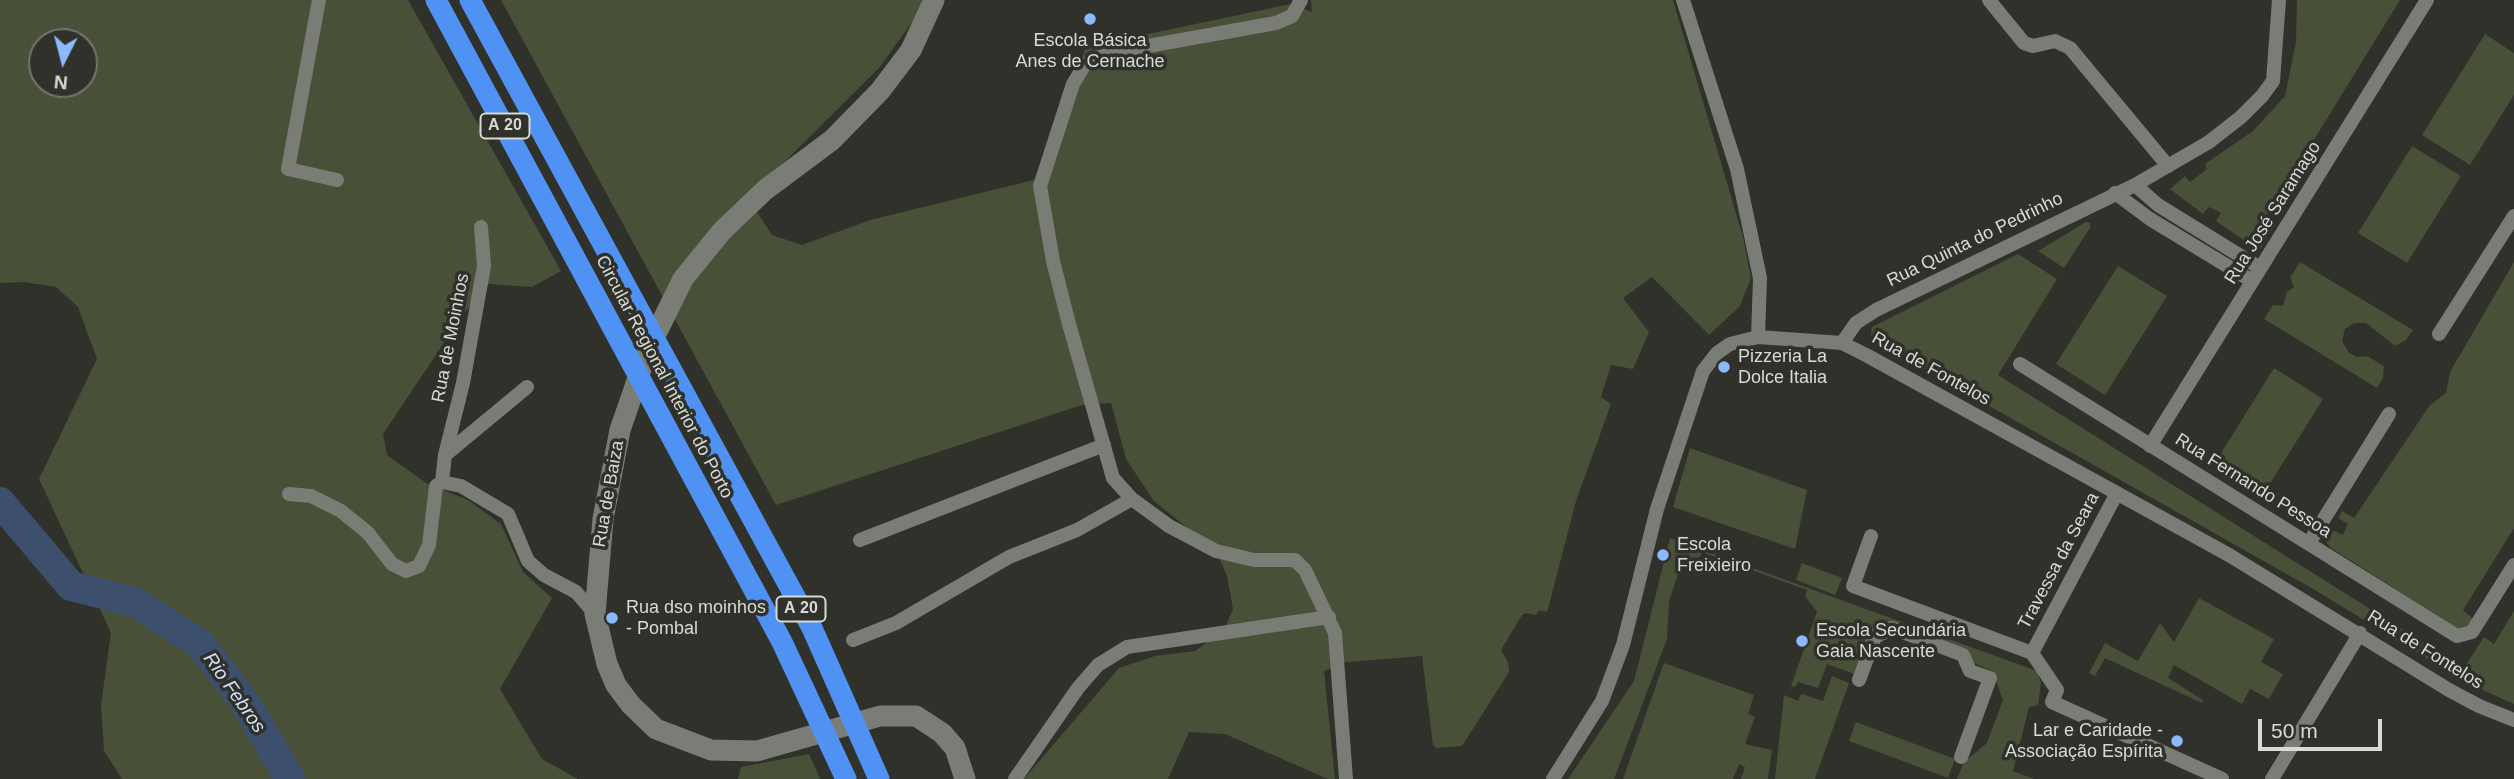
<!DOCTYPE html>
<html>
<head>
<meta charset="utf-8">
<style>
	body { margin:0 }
	#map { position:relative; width:2514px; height:779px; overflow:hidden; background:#2f312a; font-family:Helvetica,sans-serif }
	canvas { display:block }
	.north { position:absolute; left:28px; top:28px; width:70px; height:70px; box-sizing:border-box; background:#2f312a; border:2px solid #73756f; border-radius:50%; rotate:186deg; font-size:19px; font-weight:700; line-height:28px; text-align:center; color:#d8dad6 }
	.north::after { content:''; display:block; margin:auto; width:24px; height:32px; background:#8cb9fc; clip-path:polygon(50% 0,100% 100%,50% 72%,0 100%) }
	.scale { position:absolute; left:2258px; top:719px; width:124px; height:32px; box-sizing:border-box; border:4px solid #d8dad6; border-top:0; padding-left:9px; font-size:21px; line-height:24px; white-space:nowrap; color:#d8dad6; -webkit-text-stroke:5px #2f312a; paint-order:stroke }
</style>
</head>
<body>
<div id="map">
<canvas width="2514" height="779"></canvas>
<div class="north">N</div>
<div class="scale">50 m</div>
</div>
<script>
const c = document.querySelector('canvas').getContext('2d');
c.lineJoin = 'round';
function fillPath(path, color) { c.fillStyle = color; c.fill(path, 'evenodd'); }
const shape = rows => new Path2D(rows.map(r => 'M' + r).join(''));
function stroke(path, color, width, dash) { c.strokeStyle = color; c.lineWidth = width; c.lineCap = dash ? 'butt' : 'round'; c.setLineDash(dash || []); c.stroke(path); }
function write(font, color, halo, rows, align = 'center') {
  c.font = font + ' Helvetica,sans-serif'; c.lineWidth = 7; c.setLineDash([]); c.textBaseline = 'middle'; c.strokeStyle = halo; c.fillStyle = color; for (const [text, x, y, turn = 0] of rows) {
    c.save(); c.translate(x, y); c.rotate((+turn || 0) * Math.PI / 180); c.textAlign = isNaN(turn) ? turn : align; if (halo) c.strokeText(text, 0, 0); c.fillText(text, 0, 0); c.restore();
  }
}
const green = shape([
	[0,0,408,0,561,271,532,287,489,284,464,313,383,434,387,455,426,483,468,500,501,524,523,572,552,598,500,689,542,759,578,779,122,779,104,751,101,705,111,633,39,479,97,359,78,307,56,287,24,282,0,283],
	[42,42,84,42,84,84,42,84],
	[501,0,922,0,920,11,879,68,748,198,772,235,802,245,870,220,1038,179,1086,47,1291,4,1312,12,1311,0,1673,0,1743,237,1751,278,1740,306,1709,335,1652,277,1623,298,1649,332,1633,369,1611,365,1601,397,1611,404,1576,501,1548,609,1546,612,1539,610,1536,615,1526,613,1522,615,1501,650,1508,662,1509,672,1462,746,1436,748,1433,745,1422,656,1346,662,1324,671,1335,779,1328,779,1225,734,1189,732,1168,779,1024,779,1119,668,1155,656,1195,651,1224,630,1233,609,1227,576,1216,551,1154,501,1126,459,1111,403,1082,405,776,505],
	[2297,0,2400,0,2264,221,2274,227,2261,248,2254,247,2216,221,2221,213,2209,207,2203,214,2170,189,2185,176,2190,182,2207,169,2205,164,2253,131,2285,96,2296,42],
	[2485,34,2514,53,2514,95,2470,165,2422,135],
	[2412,146,2461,176,2407,263,2358,233],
	[2086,222,2090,223,2090,228,2064,268,2038,251],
	[2018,254,2057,279,1998,375,2464,668,2484,637,2494,644,2514,611,2514,704,2465,682,2315,590,1876,342,1871,335,1872,327],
	[2300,262,2413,330,2406,340,2395,346,2366,323,2354,323,2345,329,2342,341,2349,353,2357,357,2367,356,2384,366,2383,378,2377,388,2264,319,2273,305,2283,306,2287,292,2294,287,2290,278],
	[2514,262,2514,528,2463,610,2473,619,2465,633,2331,548,2324,539,2330,529,2343,535,2348,524,2338,518,2342,511,2354,518,2430,405,2446,393,2450,372],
	[2118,266,2167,296,2105,395,2056,364],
	[2274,368,2323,399,2264,493,2215,463],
	[1690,448,1807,490,1795,549,1673,507],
	[1670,538,2037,671,2041,683,2038,705,2029,707,2013,771,2034,779,1957,779,1964,762,1987,743,2003,700,1992,671,1887,625,1854,674,1827,664,1818,688,1798,682,1795,687,1791,686,1817,612,1805,596,1807,590,1702,552,1700,557,1682,561,1669,602,1667,639,1614,779,1568,779,1634,681],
	[1802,563,1842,578,1835,595,1796,580],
	[2199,598,2274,639,2261,662,2283,674,2269,699,2250,689,2242,704,2174,665,2168,678,2203,700,2202,703,2105,658,2095,676,2089,673,2105,643,2138,661,2160,623,2174,642],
	[1664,663,1754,695,1748,714,1755,717,1745,744,1772,750,1768,779,1741,779,1745,767,1739,764,1733,779,1623,779],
	[1832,676,1849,683,1815,779,1775,779,1784,695,1798,701,1801,694,1823,701],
	[1856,722,1955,759,1948,778,1849,741],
	[809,754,820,779,738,779,741,767]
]);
const river = shape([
	[0,502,71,586,135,602,200,644,245,703,290,779]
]);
const street = shape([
	[319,0,288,169,337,180],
	[1301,0,1292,16,1276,23,1109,53,1085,64,1073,84,1040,186,1053,261,1069,324,1113,478,1132,499,1169,526,1216,551,1254,560,1295,560,1305,570,1335,633,1346,779],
	[1683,0,1737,169,1760,278,1758,337],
	[1989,0,2024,43,2033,46,2055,41,2070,48,2168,166],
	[2135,185,2158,205,2260,268],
	[2115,193,2150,219,2252,281],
	[2439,334,2514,216],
	[1842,343,1856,323,1876,310,2135,185,2209,142,2241,117,2262,96,2273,81,2279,0],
	[2020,364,2457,636,2472,632,2514,565],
	[2150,446,2427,0],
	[445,455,527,387],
	[442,482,445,455,463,383,484,266,481,227],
	[289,494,311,496,341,511,368,533,392,564,406,571,419,566,429,545,436,486,442,482,461,486,508,514,528,561,544,575,576,592,595,614],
	[1871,536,1853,586,2032,653],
	[860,540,1104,445],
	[2309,543,2389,414],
	[853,640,896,623,1009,557,1077,530,1132,499],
	[2032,653,2057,690,2052,702,2222,779],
	[2032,653,2117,493],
	[1859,680,1875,637,1892,628,1963,655,1970,671,1990,678,1961,757],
	[1015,779,1078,688,1098,665,1127,647,1329,617],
	[1553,779,1602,701,1623,645,1657,509,1703,371,1717,353,1730,344,1758,337,1842,343,1866,355,2229,555,2449,690,2479,706,2514,720],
	[2272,779,2360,633]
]);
const secondary = shape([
	[934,0,911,50,880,91,832,140,765,190,722,231,683,279,647,352,620,430,603,519,595,614,607,664,616,685,631,705,656,729,711,750,757,751,880,716,916,716,942,733,955,748,965,779]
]);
const highway = shape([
	[436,0,782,642,846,779],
	[470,0,812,628,879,779]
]);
const markers = [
	[1090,19,7,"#8cb9fc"],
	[1724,367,7,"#8cb9fc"],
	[1663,555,7,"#8cb9fc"],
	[612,618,7,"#8cb9fc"],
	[1802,641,7,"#8cb9fc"],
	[2177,741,7,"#8cb9fc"]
];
const shields = [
	[505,126,49],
	[801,609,49]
];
const shieldNames = [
	["A 20",505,126],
	["A 20",801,609]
];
const poiNames = [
	["Escola Básica",1090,41,"center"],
	["Anes de Cernache",1090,62,"center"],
	["Pizzeria La",1738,357],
	["Dolce Italia",1738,378],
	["Escola",1677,545],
	["Freixieiro",1677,566],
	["Rua dso moinhos",626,608],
	["- Pombal",626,629],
	["Escola Secundária",1816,631],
	["Gaia Nascente",1816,652],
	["Lar e Caridade -",2163,731,"right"],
	["Associação Espírita",2163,752,"right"]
];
const streetNames = [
	["Rua José Saramago",2273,213,-58],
	["Rua Quinta do Pedrinho",1975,240,-26],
	["Rua de Moinhos",451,338,-79],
	["Rua de Fontelos",1931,369,29],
	["Circular Regional Interior do Porto",664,377,62],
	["Rua Fernando Pessoa",2253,486,32],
	["Rua de Baiza",609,494,-80],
	["Travessa da Seara",2059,561,-62],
	["Rua de Fontelos",2425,650,32]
];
const waterNames = [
	["Rio Febros",234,693,55]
];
fillPath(green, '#495038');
stroke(river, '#3c506d', 30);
stroke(street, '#7a7d75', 14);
stroke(secondary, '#7a7d75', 21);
stroke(highway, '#4f92f4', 21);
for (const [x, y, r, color] of markers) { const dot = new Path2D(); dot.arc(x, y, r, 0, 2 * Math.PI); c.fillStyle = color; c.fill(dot); stroke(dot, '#2f312a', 2.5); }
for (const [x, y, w] of shields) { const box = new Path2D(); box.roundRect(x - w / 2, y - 12.5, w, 25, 5); c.fillStyle = '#2f312a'; c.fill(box); stroke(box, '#d8dad6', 2); }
write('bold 16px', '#d8dad6', null, shieldNames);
write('18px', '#d8dad6', '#2f312a', poiNames, 'left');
write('18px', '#d8dad6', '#2f312a', streetNames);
write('italic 19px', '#d4e3f8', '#2f312a', waterNames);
</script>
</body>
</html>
